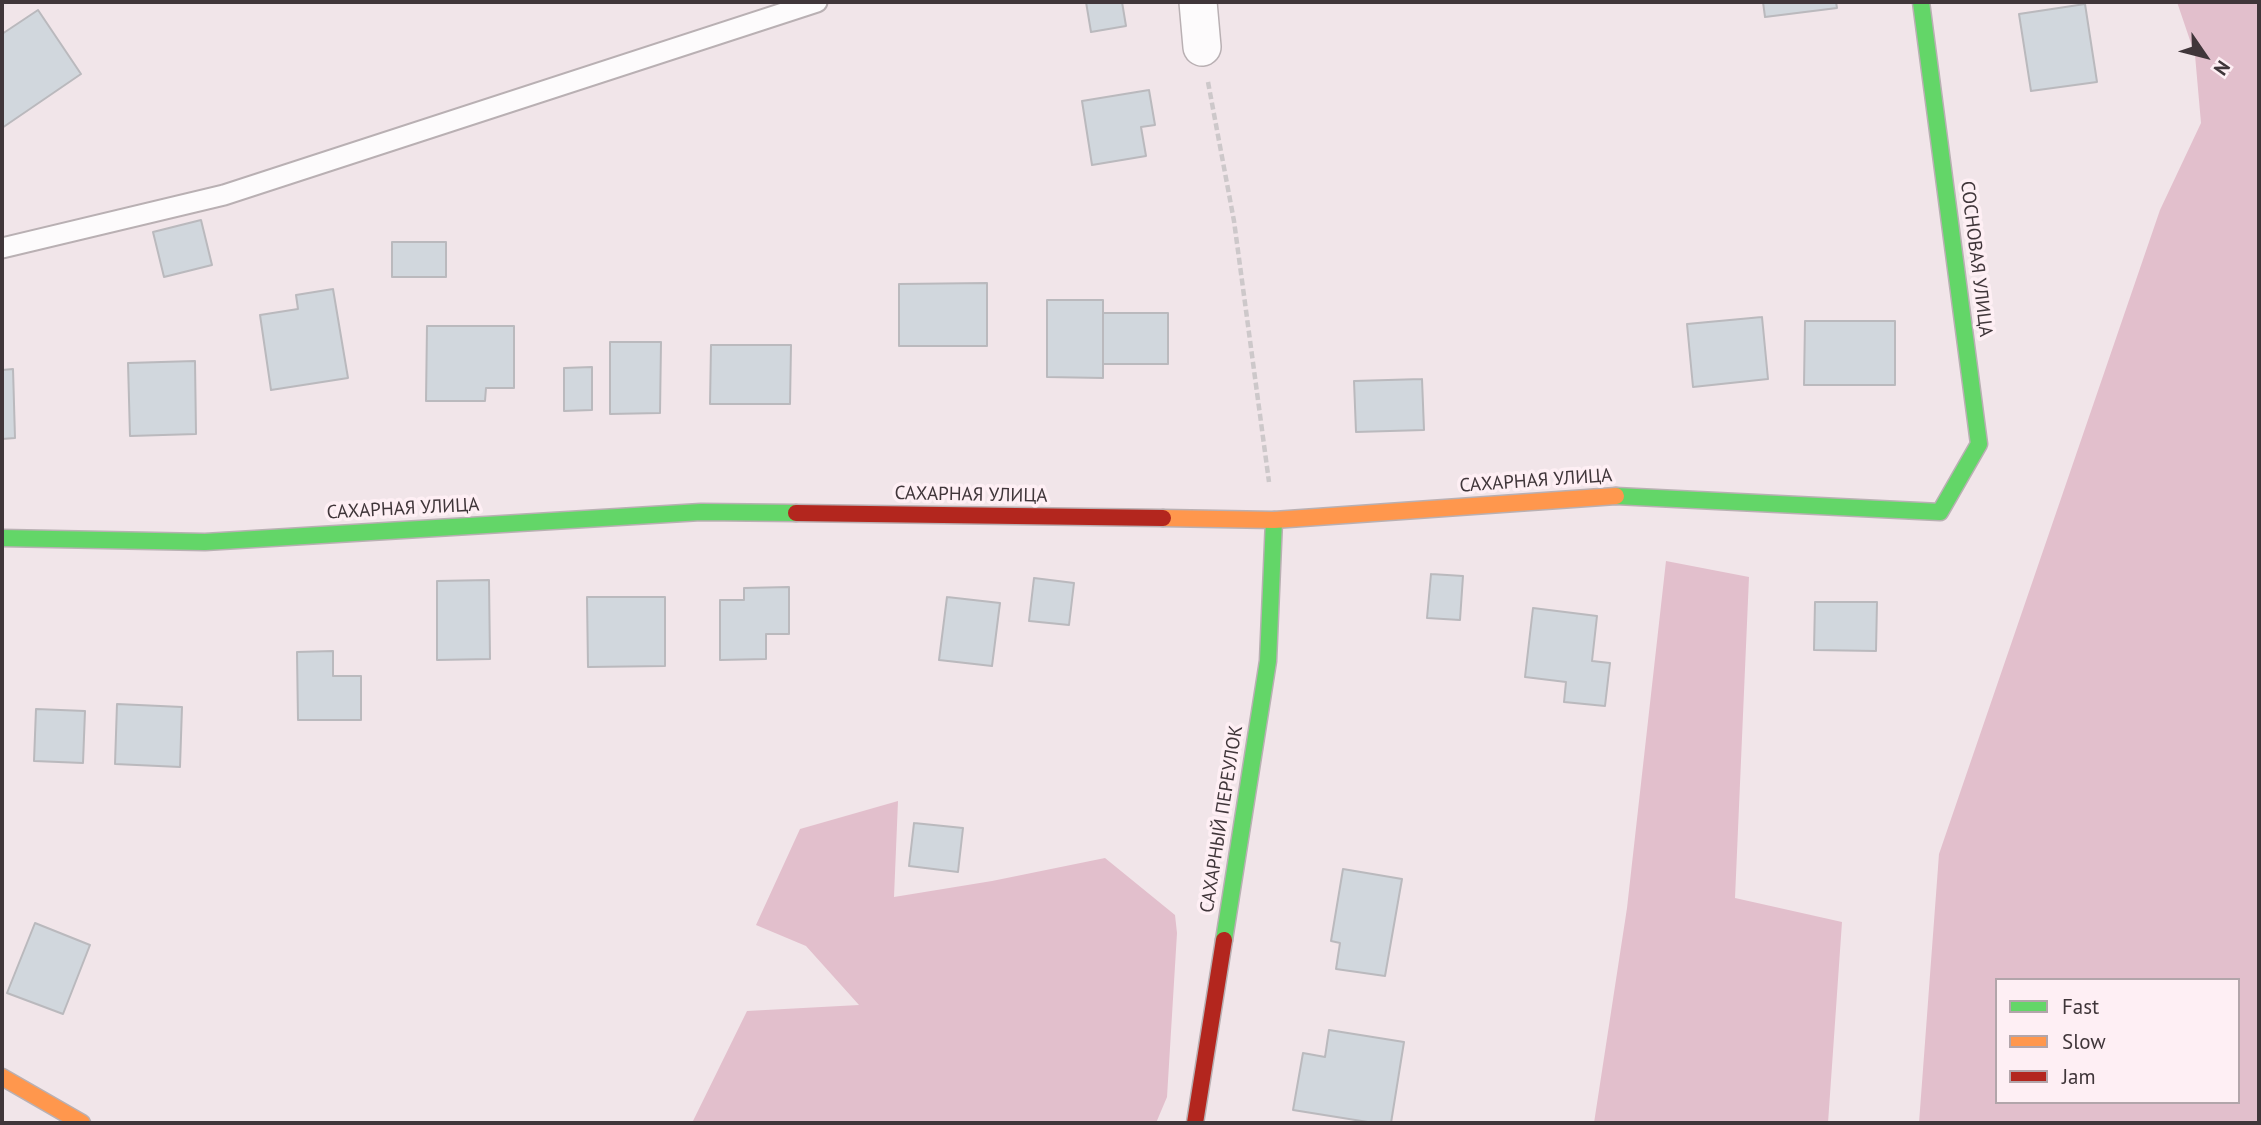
<!DOCTYPE html>
<html>
<head>
<meta charset="utf-8">
<style>
	body { margin:0 }
	#map { position:relative; width:2261px; height:1125px; overflow:hidden; background:#f1e5e9; font-family:"PT Sans",sans-serif }
	canvas { display:block }
	.frame { position:absolute; inset:0; border:4px solid #40363a; pointer-events:none }
	.legend { position:absolute; left:1995px; top:978px; width:245px; height:126px; box-sizing:border-box; background:#feeff4; border:2px solid #b2a5aa; margin:0; padding:9px 12px; list-style:none; font-size:21px; color:#40363a }
	.legend li { display:flex; align-items:center; gap:14px; height:35px }
	.legend b { width:35px; border:2px solid #b2a5aa }
	.north { position:absolute; left:2170px; top:21px; width:70px; height:70px; -webkit-text-stroke:5px #feeff4; paint-order:stroke; rotate:125deg; font-size:19px; font-weight:700; line-height:28px; text-align:center; color:#40363a }
	.north::after { content:''; display:block; margin:auto; width:24px; height:32px; background:#40363a; clip-path:polygon(50% 0,100% 100%,50% 72%,0 100%) }
</style>
</head>
<body>
<div id="map">
<canvas width="2261" height="1125"></canvas>
<div class="frame"></div>
<ul class="legend">
<li><b style="height:9px;background:#63d668"></b>Fast</li>
<li><b style="height:9px;background:#ff974d"></b>Slow</li>
<li><b style="height:9px;background:#b3261e"></b>Jam</li>
</ul>
<div class="north">N</div>
</div>
<script>
const c = document.querySelector('canvas').getContext('2d');
c.lineJoin = 'round';
function fillPath(path, color) { c.fillStyle = color; c.fill(path, 'evenodd'); }
const shape = rows => new Path2D(rows.map(r => 'M' + r).join(''));
function stroke(path, color, width, dash) { c.strokeStyle = color; c.lineWidth = width; c.lineCap = dash ? 'butt' : 'round'; c.setLineDash(dash || []); c.stroke(path); }
function write(font, color, halo, rows, align = 'center') {
  c.font = font + ' "PT Sans",sans-serif'; c.lineWidth = 7; c.setLineDash([]); c.textBaseline = 'middle'; c.strokeStyle = halo; c.fillStyle = color; for (const [text, x, y, turn = 0] of rows) {
    c.save(); c.translate(x, y); c.rotate((+turn || 0) * Math.PI / 180); c.textAlign = isNaN(turn) ? turn : align; if (halo) c.strokeText(text, 0, 0); c.fillText(text, 0, 0); c.restore();
  }
}
const forest = shape([
	[2177,2,2259,2,2259,1123,1919,1123,1939,854,2160,210,2201,123,2195,55],
	[1997,980,2238,980,2238,1102,1997,1102],
	[1666,561,1749,577,1735,898,1842,922,1828,1123,1594,1123,1627,908],
	[898,801,894,897,992,881,1105,858,1175,915,1177,933,1167,1097,1156,1123,692,1123,747,1011,859,1005,806,946,756,925,800,829]
]);
const building = shape([
	[1086,2,1122,2,1126,26,1091,32,1086,2],
	[1763,2,1836,2,1837,8,1765,17,1763,2],
	[2085,4,2097,82,2031,91,2019,14,2085,4],
	[38,10,81,74,2,128,2,34,38,10],
	[1149,90,1155,125,1141,127,1146,156,1092,165,1082,101,1149,90],
	[201,220,212,265,164,277,153,232,201,220],
	[392,242,446,242,446,277,392,277,392,242],
	[987,283,987,346,899,346,899,284,987,283],
	[333,289,348,378,271,390,260,315,298,309,296,295,333,289],
	[1047,300,1103,300,1103,378,1047,377,1047,300],
	[1103,313,1168,313,1168,364,1103,364,1103,313],
	[1762,317,1768,379,1693,387,1687,324,1762,317],
	[1805,321,1895,321,1895,385,1804,385,1805,321],
	[427,326,514,326,514,388,486,388,485,401,426,401,427,326],
	[610,342,661,342,660,413,610,414,610,342],
	[711,345,791,345,790,404,710,404,711,345],
	[195,361,196,434,130,436,128,363,195,361],
	[592,367,592,410,564,411,564,368,592,367],
	[13,369,15,438,2,439,2,370,13,369],
	[1422,379,1424,430,1356,432,1354,381,1422,379],
	[1431,574,1463,576,1460,620,1427,618,1431,574],
	[1034,578,1074,583,1069,625,1029,621,1034,578],
	[489,580,490,659,437,660,437,581,489,580],
	[789,587,789,634,766,634,766,659,720,660,720,600,744,600,744,588,789,587],
	[587,597,665,597,665,666,588,667,587,597],
	[947,597,1000,603,992,666,939,660,947,597],
	[1815,602,1877,602,1876,651,1814,650,1815,602],
	[1533,608,1597,616,1592,661,1610,663,1605,706,1564,702,1566,682,1525,677,1533,608],
	[333,651,333,676,361,676,361,720,298,720,297,652,333,651],
	[117,704,182,707,180,767,115,764,117,704],
	[36,709,85,711,83,763,34,761,36,709],
	[914,823,963,828,958,872,909,866,914,823],
	[1343,869,1402,879,1385,976,1336,969,1340,943,1331,941,1343,869],
	[35,923,90,945,63,1014,7,993,35,923],
	[1329,1030,1404,1042,1391,1123,1374,1123,1293,1110,1303,1053,1325,1057,1329,1030]
]);
const path = shape([
	[1208,82,1234,221,1269,482]
]);
const lane = shape([
	[2,248,224,195,817,2]
]);
const street = shape([
	[1198,2,1202,47]
]);
const fast = shape([
	[1616,496,1940,512,1979,444,1921,2],
	[2,538,205,542,701,512,796,513],
	[1224,940,1268,661,1274,520]
]);
const slow = shape([
	[1163,518,1274,520,1616,496],
	[2,1077,82,1123]
]);
const jam = shape([
	[796,513,1163,518],
	[1195,1123,1224,940]
]);
const streetNames = [
	["СОСНОВАЯ УЛИЦА",1976,259,83],
	["САХАРНАЯ УЛИЦА",1536,481,-4],
	["САХАРНАЯ УЛИЦА",971,495,1],
	["САХАРНАЯ УЛИЦА",403,509,-3],
	["САХАРНЫЙ ПЕРЕУЛОК",1222,819,-81]
];
fillPath(forest, '#e2bfcc');
fillPath(building, '#d1d7dd');
stroke(building, '#bab9bd', 2);
stroke(lane, '#b9b0b3', 23);
stroke(street, '#b9b0b3', 40);
stroke(fast, '#b9b0b3', 19);
stroke(slow, '#b9b0b3', 19);
stroke(jam, '#b9b0b3', 19);
stroke(path, '#cdc8ca', 4.5, [7, 3.5]);
stroke(lane, '#fdfbfc', 19);
stroke(street, '#fdfbfc', 37);
stroke(fast, '#63d668', 16);
stroke(slow, '#ff974d', 16);
stroke(jam, '#b3261e', 16);
write('19px', '#40363a', '#feeff4', streetNames);
</script>
</body>
</html>
